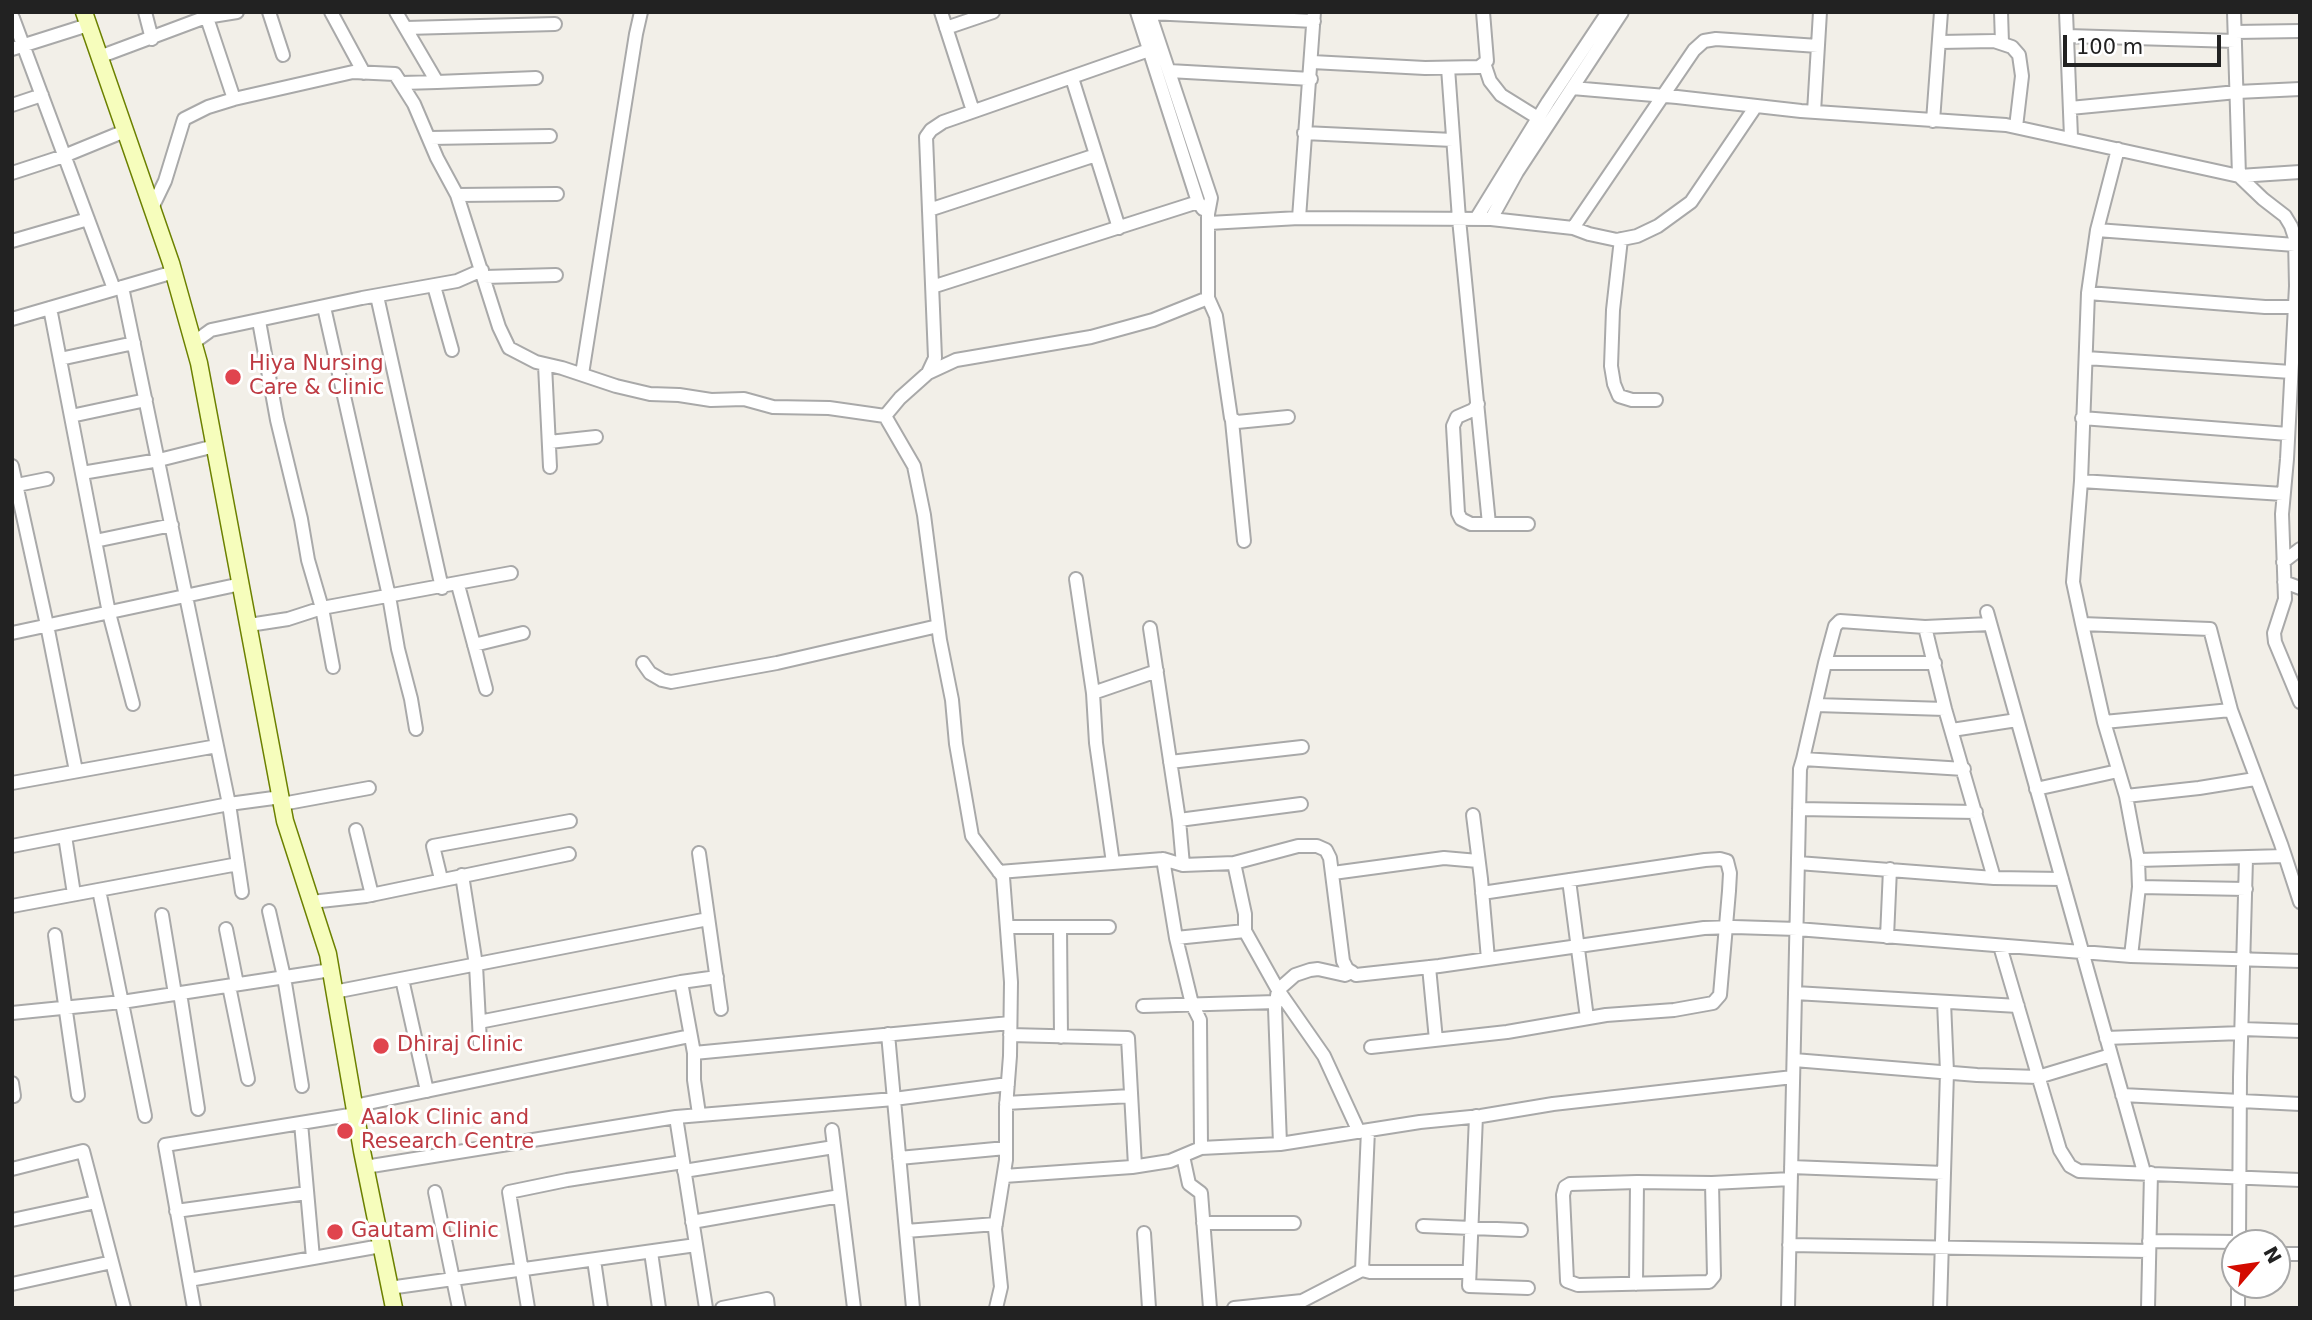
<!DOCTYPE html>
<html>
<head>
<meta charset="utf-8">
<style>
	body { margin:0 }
	#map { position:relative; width:2312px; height:1320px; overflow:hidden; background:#f2efe8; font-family:"DejaVu Sans",sans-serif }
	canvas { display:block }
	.frame { position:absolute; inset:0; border:14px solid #222; pointer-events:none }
	.north { position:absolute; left:2221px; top:1229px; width:70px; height:70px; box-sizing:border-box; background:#fff; border:2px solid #a7a7a7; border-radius:50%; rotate:61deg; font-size:19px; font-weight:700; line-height:28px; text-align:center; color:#222 }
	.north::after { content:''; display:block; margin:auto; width:24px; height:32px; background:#d30b00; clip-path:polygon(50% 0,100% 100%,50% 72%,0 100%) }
	.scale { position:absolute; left:2063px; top:35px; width:158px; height:32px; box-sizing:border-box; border:4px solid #222; border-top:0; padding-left:9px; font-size:21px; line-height:24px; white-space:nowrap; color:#222; -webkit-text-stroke:5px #fff; paint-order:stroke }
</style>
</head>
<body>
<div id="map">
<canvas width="2312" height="1320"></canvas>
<div class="frame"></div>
<div class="north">N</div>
<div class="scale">100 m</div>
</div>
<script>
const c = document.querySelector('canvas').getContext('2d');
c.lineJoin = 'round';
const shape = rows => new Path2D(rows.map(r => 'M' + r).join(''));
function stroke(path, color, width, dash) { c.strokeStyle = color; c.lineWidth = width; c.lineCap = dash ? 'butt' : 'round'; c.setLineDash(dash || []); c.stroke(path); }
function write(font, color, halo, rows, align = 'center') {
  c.font = font + ' "DejaVu Sans",sans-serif'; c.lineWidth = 6; c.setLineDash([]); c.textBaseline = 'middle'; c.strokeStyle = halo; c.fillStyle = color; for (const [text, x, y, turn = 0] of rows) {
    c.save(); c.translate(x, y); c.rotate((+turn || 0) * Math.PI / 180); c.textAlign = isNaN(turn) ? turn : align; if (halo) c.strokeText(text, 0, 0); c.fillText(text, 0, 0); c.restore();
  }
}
const street = shape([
	[145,12,152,39],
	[269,12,283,55],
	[331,12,364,73],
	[396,12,437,82,402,83],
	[941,12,973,111],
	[1137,12,1198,202,1203,209],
	[1149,12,1211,198,1208,214,1208,298,1216,316,1231,418,1237,422,1288,417],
	[2001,12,2002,43],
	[2066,12,2071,137],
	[2234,12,2239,176,2300,172],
	[1150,13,1314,21],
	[13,18,114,289],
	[406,28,555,24],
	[946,28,993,12],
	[2235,32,2300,31],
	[2067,36,2235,41],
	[1940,42,1994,41,2012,47,2019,55,2022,76,2016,127],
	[12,49,88,25],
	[99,57,206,17,237,12],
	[1312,62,1425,68,1479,67,1487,61,1483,12],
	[1484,63,1490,81,1501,95,1538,118],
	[1448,68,1459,219,1489,524],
	[1169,71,1311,79],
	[1072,78,1119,228],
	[437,82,536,78],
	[1572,88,1677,97,1801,111,2006,125,2239,176,2263,199,2285,216,2291,226,2295,238,2296,286,2287,459,2282,514,2285,599,2274,633,2275,642,2300,702],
	[234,99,353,72,395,74,414,104,437,158,457,195,499,327,509,348,536,362,562,368,616,386,650,394,679,395,711,400,744,399,773,407,829,408,885,416],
	[12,105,42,95],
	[2070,108,2237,92,2300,89],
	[1814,112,1820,12],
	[1933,121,1941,12],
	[1304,133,1453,140],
	[430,138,550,136],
	[12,173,64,156,125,131],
	[457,195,557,194],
	[152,208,165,181,184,119,208,107,234,99,205,12],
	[929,210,1096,155],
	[1299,218,1314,12],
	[1476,219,1548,102,1608,12],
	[1491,219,1517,172,1622,12],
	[1209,223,1299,218,1491,219,1573,228,1589,234,1617,240,1637,236,1658,226,1691,202,1756,106],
	[1573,228,1694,50,1704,41,1716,39,1818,46],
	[2097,230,2295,245],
	[1621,239,1613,310,1611,366,1614,384,1619,396,1632,400,1656,400],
	[12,241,88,219],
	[484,277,556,275],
	[434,286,452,350],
	[122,287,229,804,242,892],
	[932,287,1198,202],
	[2088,293,2265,307,2294,307],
	[377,296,442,588],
	[324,307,389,596,398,649,411,699,416,729],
	[50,308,109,613,133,704],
	[12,319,174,272],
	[259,321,277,420,301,519,308,560,322,608,333,667],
	[193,343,211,330,362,298,457,281,482,270],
	[2086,358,2291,372],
	[60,359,134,343],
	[545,365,550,467],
	[928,373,935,358,926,137,931,130,943,122,1149,50],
	[582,374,636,34,641,12],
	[1478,404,1473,410,1457,417,1453,426,1458,513,1461,519,1471,524,1528,524],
	[71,416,146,400],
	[2082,418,2288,434],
	[1232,421,1244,541],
	[549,442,596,437],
	[12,466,47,625,76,771],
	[82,473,159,460,215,446],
	[2081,481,2283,494],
	[12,486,47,479],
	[95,541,172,525],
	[2283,562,2300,549],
	[1076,579,1093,693,1096,743,1113,863],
	[2284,582,2300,588],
	[458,585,486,689],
	[1987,612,2144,1172],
	[2082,624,2073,582,2081,481,2088,293,2097,230,2118,149],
	[249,625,288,619,322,608,511,573],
	[1925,627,1945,709,1994,878],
	[1150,628,1179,820,1183,865],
	[12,633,241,584],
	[474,645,523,633],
	[643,663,650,673,662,680,671,682,777,663,938,626],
	[1825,663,1935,663],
	[1093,693,1157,671],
	[1816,705,1945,709],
	[2104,722,2231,710],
	[1952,730,2017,720],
	[1803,759,1825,663,1835,626,1840,621,1925,627,1990,624],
	[1170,762,1302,747],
	[12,783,217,746],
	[2036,789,2118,771],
	[2126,796,2199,788,2255,779],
	[282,804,369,788],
	[1799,809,1976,812],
	[1473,815,1481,879,1488,959],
	[1179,820,1301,804],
	[356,830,372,895],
	[65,836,74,894],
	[12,846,229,804,281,797],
	[699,853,721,1009],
	[2285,856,2138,860,2126,796,2104,722,2082,624,2210,629,2231,710,2281,844,2285,856,2300,902],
	[1163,859,1176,938,1192,1004,1200,1020,1201,1148],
	[2138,860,2139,887,2246,889],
	[1234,863,1245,914,1245,931,1278,990,1324,1056,1359,1132],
	[1798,863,1994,878,2062,879],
	[999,872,1163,859,1183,865,1234,863,1298,846,1317,846,1326,850,1330,858,1343,961,1347,969,1356,975,1439,966,1704,928,1734,927,1797,929,2131,956,2300,961],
	[1333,873,1444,858,1478,861],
	[462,875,476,965,479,1022,681,982,694,1053,694,1080,699,1114],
	[441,879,433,846,570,821],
	[1569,880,1587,1018],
	[99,890,145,1116],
	[311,902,366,896,569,854],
	[12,906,238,864],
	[269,911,284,977,302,1086],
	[162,915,175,994],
	[1008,927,1109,927],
	[1060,927,1061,1037],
	[226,929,237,984],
	[55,935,78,1095],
	[1887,937,1890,869],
	[1176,938,1245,931],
	[2000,946,2060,1150,2070,1166,2079,1171,2300,1180],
	[2131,956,2139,887],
	[1429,967,1436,1040],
	[402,979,427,1091],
	[681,982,717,977],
	[229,986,248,1079],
	[334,992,708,919],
	[180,993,198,1109],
	[1795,993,2018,1006],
	[1143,1006,1276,1002],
	[12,1013,122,1002,331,970],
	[479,1022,480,1044],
	[2242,1029,2300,1031],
	[888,1034,913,1308],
	[1010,1035,1128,1038,1135,1166],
	[2106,1038,2242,1033],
	[1371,1047,1507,1032,1606,1015,1674,1010,1713,1003,1720,995,1729,891,1730,873,1727,861,1720,859,1705,860,1482,893],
	[694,1053,1010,1023],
	[1794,1060,1977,1075,2038,1077,2111,1055],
	[12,1083,14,1096],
	[2122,1095,2300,1104],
	[1006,1103,1131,1096],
	[354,1106,690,1036],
	[1476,1116,1469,1286,1528,1288],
	[676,1117,706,1308],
	[301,1123,313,1258],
	[832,1130,854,1308],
	[1280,1144,1275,1008,1278,990,1295,975,1310,970,1318,969,1345,975,1352,972],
	[1183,1156,1189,1184,1201,1193,1210,1308],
	[899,1158,1006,1148],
	[365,1167,676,1117,894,1099,1008,1084],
	[1791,1167,1944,1173],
	[12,1169,83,1151,124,1308],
	[684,1171,834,1147],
	[1004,1176,1132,1167,1170,1161,1201,1148,1280,1144,1420,1122,1481,1116,1553,1104,1793,1077],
	[1712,1183,1714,1276,1709,1282,1578,1285,1567,1281,1563,1195,1565,1187,1570,1184,1637,1182,1712,1183,1791,1179],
	[435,1192,459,1308],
	[176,1211,307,1193],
	[12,1220,96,1202],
	[692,1222,840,1196],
	[1203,1223,1294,1223],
	[1423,1226,1521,1230],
	[906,1231,996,1224],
	[1144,1233,1149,1308],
	[2149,1241,2239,1242],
	[2239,1243,2240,1077,2246,859],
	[1789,1245,2149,1251],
	[651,1252,659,1308],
	[2277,1254,2300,1254],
	[594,1260,601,1308],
	[1362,1270,1368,1130],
	[189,1280,381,1246],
	[12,1284,112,1262],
	[1636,1284,1637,1182],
	[389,1288,696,1245],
	[194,1308,165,1145,356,1114],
	[528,1308,509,1192,567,1180,683,1162],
	[722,1308,767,1299,768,1308],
	[996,1308,1001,1287,995,1229,1006,1160,1006,1107,1010,1056,1011,982,1003,877,972,836,956,744,952,700,940,640,924,515,914,466,885,416,900,398,928,373,956,360,1091,337,1153,320,1208,298],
	[1234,1308,1302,1301,1362,1270,1370,1272,1469,1272],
	[1788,1308,1800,769,1803,759,1964,769],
	[1940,1308,1947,1072,1944,1002],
	[2148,1308,2151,1173],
	[2238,1308,2238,1285]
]);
const secondary = shape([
	[84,12,171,263,199,363,285,821,328,954,362,1151,394,1308]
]);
const markers = [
	[233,377,9,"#e0444e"],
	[381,1046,9,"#e0444e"],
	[345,1131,9,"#e0444e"],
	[335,1232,9,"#e0444e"]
];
const healthNames = [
	["Hiya Nursing",249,365],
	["Care & Clinic",249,389],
	["Dhiraj Clinic",397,1046],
	["Aalok Clinic and",361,1119],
	["Research Centre",361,1143],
	["Gautam Clinic",351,1232]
];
stroke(street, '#a9a9a9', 16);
stroke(secondary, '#6c8100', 19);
stroke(street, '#fff', 12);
stroke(secondary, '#f6fdbc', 16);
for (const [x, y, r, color] of markers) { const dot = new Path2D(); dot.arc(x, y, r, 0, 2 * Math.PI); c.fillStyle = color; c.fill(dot); stroke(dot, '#fff', 2.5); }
write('21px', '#be3a42', '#fff', healthNames, 'left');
</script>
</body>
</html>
